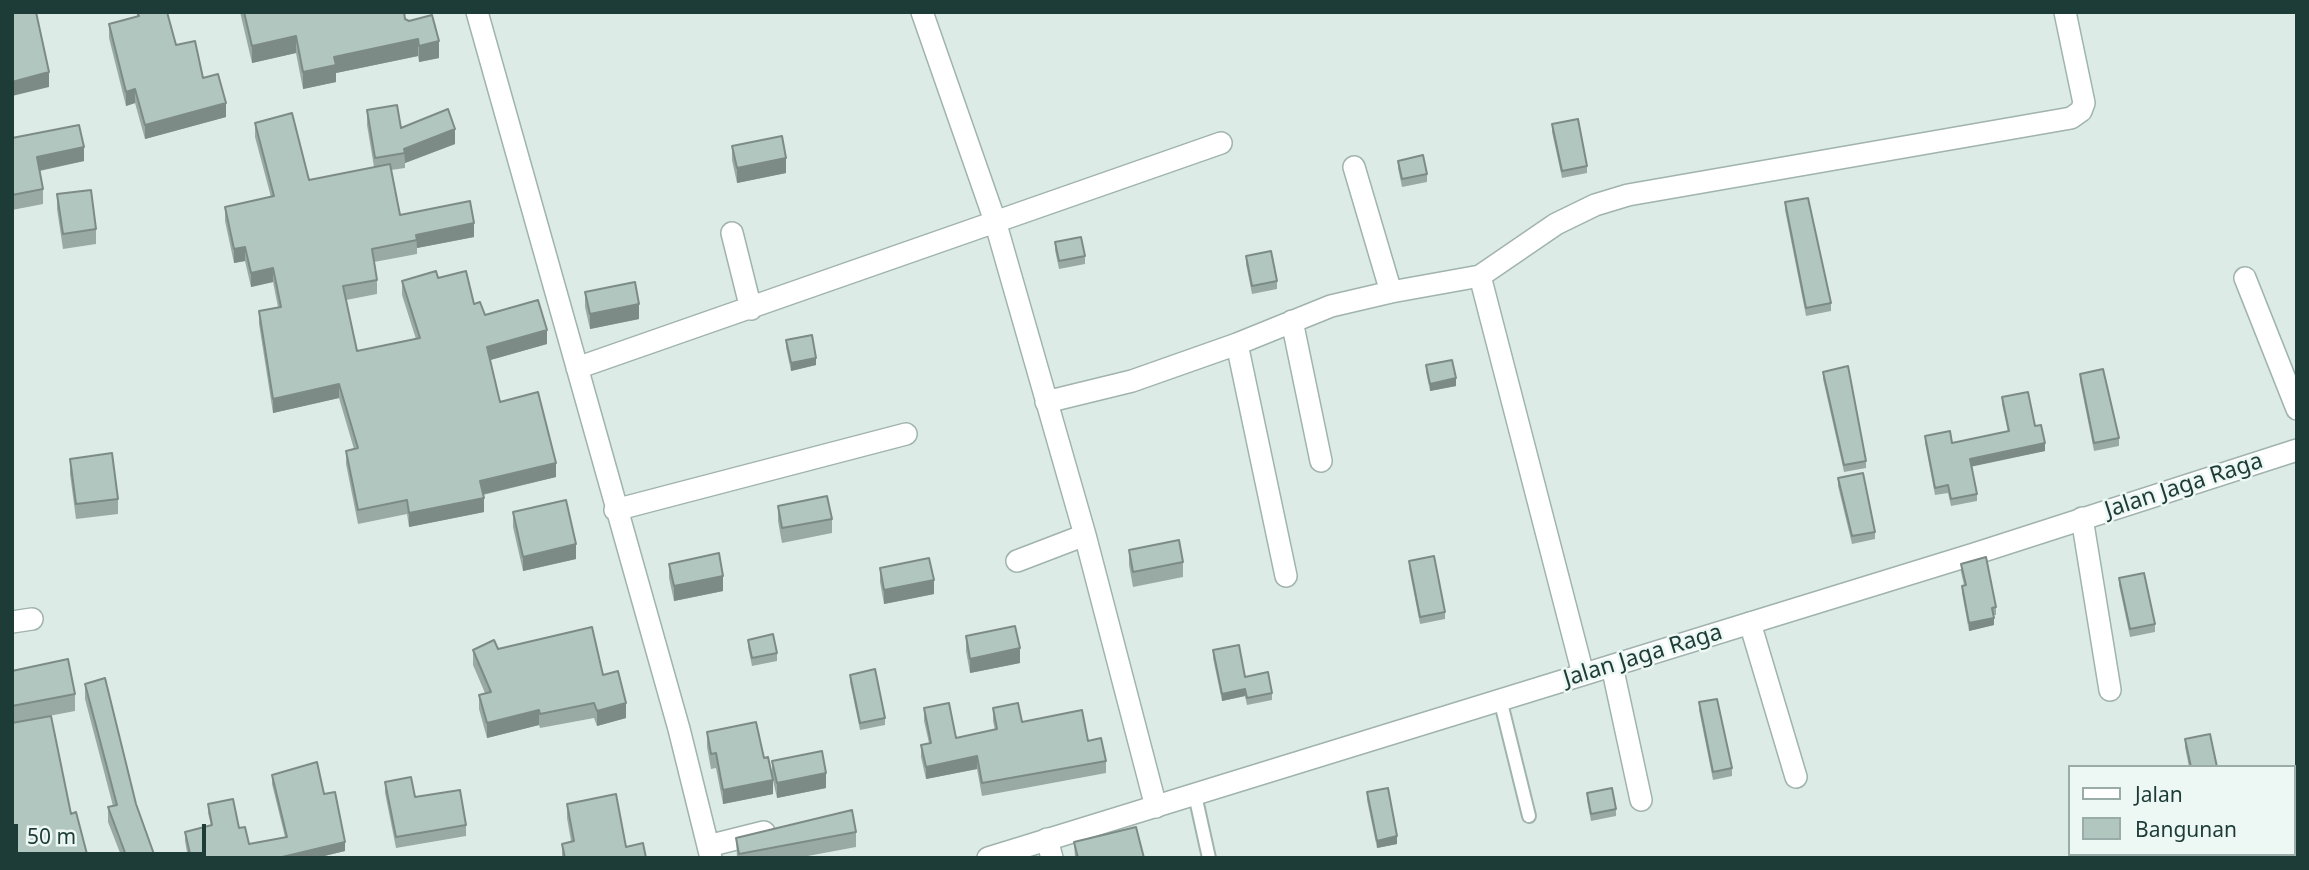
<!DOCTYPE html>
<html>
<head>
<meta charset="utf-8">
<style>
	body { margin:0 }
	#map { position:relative; width:2309px; height:870px; overflow:hidden; background:#ddebe6; font-family:"Noto Sans",sans-serif }
	canvas { display:block }
	.frame { position:absolute; inset:0; border:14px solid #1d3c37; pointer-events:none }
	.legend { position:absolute; left:2068px; top:765px; width:228px; height:91px; box-sizing:border-box; background:#edf7f3; border:2px solid #9aaca8; margin:0; padding:9px 12px; list-style:none; font-size:21px; color:#1d3c37 }
	.legend li { display:flex; align-items:center; gap:14px; height:35px }
	.legend b { width:35px; border:2px solid #9aaca8 }
	.scale { position:absolute; left:14px; top:824px; width:192px; height:32px; box-sizing:border-box; border:4px solid #1d3c37; border-top:0; padding-left:9px; font-size:21px; line-height:24px; white-space:nowrap; color:#1d3c37; -webkit-text-stroke:5px #edf7f3; paint-order:stroke }
</style>
</head>
<body>
<div id="map">
<canvas width="2309" height="870"></canvas>
<div class="frame"></div>
<ul class="legend">
<li><b style="height:9px;background:#fff"></b>Jalan</li>
<li><b style="height:19px;background:#b2c6c0"></b>Bangunan</li>
</ul>
<div class="scale">50 m</div>
</div>
<script>
const c = document.querySelector('canvas').getContext('2d');
c.lineJoin = 'round';
const shape = rows => new Path2D(rows.map(r => 'M' + r).join(''));
function stroke(path, color, width, dash) { c.strokeStyle = color; c.lineWidth = width; c.lineCap = dash ? 'butt' : 'round'; c.setLineDash(dash || []); c.stroke(path); }
function fillPath(path, color) { c.fillStyle = color; c.fill(path, 'evenodd'); }
function write(font, color, halo, rows, align = 'center') {
  c.font = font + ' "Noto Sans",sans-serif'; c.lineWidth = 5; c.setLineDash([]); c.textBaseline = 'middle'; c.strokeStyle = halo; c.fillStyle = color; for (const [text, x, y, turn = 0] of rows) {
    c.save(); c.translate(x, y); c.rotate((+turn || 0) * Math.PI / 180); c.textAlign = isNaN(turn) ? turn : align; if (halo) c.strokeText(text, 0, 0); c.fillText(text, 0, 0); c.restore();
  }
}
const service = shape([
	[1500,699,1529,816],
	[1195,795,1209,858]
]);
const minor = shape([
	[477,12,679,729,711,858],
	[922,12,995,221,1085,535,1156,807],
	[1354,167,1391,292],
	[732,233,751,309],
	[1480,276,1583,674],
	[2245,278,2297,409],
	[1292,321,1321,461],
	[1237,344,1286,576],
	[577,368,1221,143],
	[1046,402,1132,381,1237,344,1331,306,1391,292,1480,276,1556,224,1595,205,1628,195,2071,118,2081,111,2084,103,2065,12],
	[615,510,906,434],
	[2082,518,2110,690],
	[1017,561,1085,535],
	[12,622,32,619],
	[1750,623,1796,777],
	[1612,666,1641,800],
	[1047,839,1052,858],
	[708,846,764,832]
]);
const tertiary = shape([
	[988,858,1974,554,2297,450]
]);
const wall = shape([
	[137,12,176,45,203,78,226,117,145,139,135,103,126,106,109,38,109,24,137,17],
	[240,12,404,12,405,19,439,58,419,62,418,56,336,73,336,82,303,89,296,53,252,63],
	[367,110,401,128,455,144,405,163,405,168,391,170,400,215,474,237,417,248,417,254,374,262,377,280,377,294,346,300,357,351,416,339,402,295,402,281,438,278,474,304,485,315,547,344,490,360,500,402,556,477,483,495,484,512,409,527,407,514,358,524,346,464,346,451,354,449,339,398,273,413,259,324,259,311,278,307,273,282,251,287,245,261,234,263,225,221,225,207,271,197,255,137,255,123,309,180,374,167,367,125],
	[1552,124,1587,166,1587,173,1562,178,1552,132],
	[12,138,84,161,40,171,43,189,43,204,12,210],
	[732,146,786,173,737,183,732,160],
	[1398,161,1427,174,1427,182,1402,187,1398,168],
	[57,194,96,229,96,244,63,249,57,209],
	[1785,202,1831,303,1831,311,1806,316,1785,210],
	[1055,242,1085,256,1085,264,1059,269,1055,250],
	[1246,256,1277,281,1277,289,1252,294,1246,264],
	[585,292,639,319,590,329,585,307],
	[786,340,816,365,791,371,786,347],
	[1426,365,1456,386,1430,391,1426,372],
	[1823,372,1866,461,1866,468,1844,472,1823,379],
	[2080,374,2119,438,2119,446,2094,451,2080,381],
	[2002,397,2035,426,2045,451,1971,466,1977,494,1977,501,1951,506,1948,493,1935,495,1925,443,1925,436,1952,443,2008,432,2002,404],
	[70,459,118,499,118,514,76,519,70,474],
	[1838,478,1875,532,1875,539,1852,544,1838,486],
	[778,506,832,519,832,533,782,543,778,521],
	[513,512,576,559,523,571,513,527],
	[1129,550,1183,562,1183,577,1133,587,1129,565],
	[1409,561,1445,612,1445,619,1420,624,1409,568],
	[669,564,723,591,674,601,669,578],
	[1961,564,1996,607,1996,615,1994,615,1994,625,1969,631,1962,593,1962,586,1964,585,1961,572],
	[880,568,934,594,884,604,880,582],
	[2119,578,2155,624,2155,632,2130,637,2119,585],
	[966,636,1020,663,970,673,966,651],
	[748,640,777,653,777,661,752,666,748,647],
	[498,649,603,675,626,718,597,726,594,718,540,728,539,725,487,738,479,709,479,695,485,693,473,665,473,650],
	[1213,650,1245,677,1272,693,1272,700,1247,705,1245,696,1222,701,1213,658],
	[12,671,75,694,75,711,12,723],
	[850,675,885,718,885,725,860,730,850,682],
	[85,684,136,804,155,858,122,858,108,822,108,807,113,806,85,699],
	[1699,702,1732,768,1732,776,1713,780,1699,710],
	[924,708,956,738,995,730,993,721,993,708,1022,722,1088,741,1106,761,1106,773,982,796,977,769,926,779,921,757,921,745,929,743,924,721],
	[707,732,764,758,773,794,723,804,716,768,711,769,707,747],
	[2185,739,2217,767,2189,767,2185,747],
	[772,761,826,788,777,798,772,776],
	[272,775,324,794,345,851,316,858,188,858,185,841,185,832,211,825,208,813,208,804,239,828,249,844,285,837,272,784],
	[385,782,466,825,466,836,396,848,385,793],
	[1367,792,1397,844,1377,848,1367,800],
	[1587,793,1616,809,1616,816,1591,821,1587,800],
	[567,804,626,847,646,858,562,858,562,844,571,841,567,818],
	[856,832,856,847,797,858,737,858,736,838],
	[1074,842,1144,858,1075,858]
]);
const shadedWall = shape([
	[296,36,296,53,252,63,252,46],
	[418,39,418,56,336,73,336,82,303,89,303,72,334,57],
	[439,41,439,58,419,62,419,46],
	[49,72,49,87,12,96,12,82],
	[135,89,135,103,126,106,126,92],
	[226,103,226,117,145,139,145,125],
	[455,129,455,144,405,163,404,149],
	[84,147,84,161,37,171,37,157],
	[786,158,786,173,737,183,737,168],
	[474,223,474,237,417,248,416,235],
	[245,247,245,261,234,263,234,249],
	[273,268,273,282,251,287,251,273],
	[639,304,639,319,590,329,590,314],
	[547,330,547,344,487,361,487,347],
	[816,358,816,365,791,371,791,363],
	[1456,378,1456,386,1430,391,1430,384],
	[339,384,339,398,273,413,273,399],
	[2045,443,2045,451,1970,467,1970,459],
	[556,463,556,477,480,495,480,481],
	[484,498,484,512,409,527,409,513],
	[576,544,576,559,523,571,523,557],
	[723,576,723,591,674,601,674,586],
	[934,580,934,594,884,604,884,590],
	[1994,618,1994,625,1969,631,1969,623],
	[1020,648,1020,663,970,673,970,659],
	[1245,689,1245,696,1222,701,1222,694],
	[626,703,626,718,597,726,597,711],
	[539,710,539,725,487,738,487,723],
	[977,756,977,769,926,779,926,767],
	[826,773,826,788,777,798,777,783],
	[773,780,773,794,723,804,723,790],
	[1397,836,1397,844,1377,848,1377,841],
	[345,842,345,851,316,858,278,858]
]);
const building = shape([
	[12,12,36,12,49,72,12,82,12,12],
	[137,12,167,12,176,45,195,41,203,78,218,74,226,103,145,125,135,89,126,92,109,24,139,16,137,12],
	[244,12,404,12,405,19,409,21,432,15,439,41,419,46,418,39,334,57,336,65,303,72,296,36,252,46,244,12],
	[397,105,401,128,448,109,455,129,404,149,405,153,375,158,367,110,397,105],
	[292,113,309,180,390,164,400,215,470,201,474,223,416,235,417,240,372,249,377,280,343,286,357,351,420,338,402,281,436,271,438,278,466,271,474,304,480,302,485,315,538,300,547,330,487,347,500,402,538,392,556,463,480,481,484,498,409,513,407,500,358,510,346,451,358,448,339,384,273,399,259,311,281,307,273,268,251,273,245,247,234,249,225,207,274,196,255,123,292,113],
	[1578,119,1587,166,1562,171,1552,124,1578,119],
	[79,125,84,147,37,157,43,189,12,195,12,138,79,125],
	[782,136,786,158,737,168,732,146,782,136],
	[1423,155,1427,174,1402,179,1398,161,1423,155],
	[91,190,96,229,63,234,57,194,91,190],
	[1808,198,1831,303,1806,308,1785,202,1808,198],
	[1081,237,1085,256,1059,261,1055,242,1081,237],
	[1271,251,1277,281,1252,286,1246,256,1271,251],
	[635,282,639,304,590,314,585,292,635,282],
	[812,335,816,358,791,363,786,340,812,335],
	[1452,360,1456,378,1430,384,1426,365,1452,360],
	[1848,366,1866,461,1844,465,1823,372,1848,366],
	[2103,369,2119,438,2094,443,2080,374,2103,369],
	[2028,392,2035,426,2041,425,2045,443,1970,459,1977,494,1951,499,1948,485,1935,488,1925,436,1950,431,1952,443,2009,431,2002,397,2028,392],
	[112,453,118,499,76,504,70,459,112,453],
	[1863,473,1875,532,1852,536,1838,478,1863,473],
	[827,496,832,519,782,528,778,506,827,496],
	[566,500,576,544,523,557,513,512,566,500],
	[1179,540,1183,562,1133,572,1129,550,1179,540],
	[719,553,723,576,674,586,669,564,719,553],
	[1434,556,1445,612,1420,617,1409,561,1434,556],
	[1986,557,1996,607,1992,608,1994,618,1969,623,1962,586,1966,585,1961,564,1986,557],
	[929,558,934,580,884,590,880,568,929,558],
	[2144,573,2155,624,2130,629,2119,578,2144,573],
	[1015,626,1020,648,970,659,966,636,1015,626],
	[592,627,603,675,618,671,626,703,597,711,594,703,540,714,539,710,487,723,479,695,491,692,473,650,494,640,498,649,592,627],
	[773,634,777,653,752,658,748,640,773,634],
	[1239,645,1245,677,1268,672,1272,693,1247,698,1245,689,1222,694,1213,650,1239,645],
	[68,659,75,694,12,706,12,671,68,659],
	[875,669,885,718,860,723,850,675,875,669],
	[105,678,136,804,155,857,154,858,127,858,108,807,117,805,85,684,105,678],
	[1717,699,1732,768,1713,772,1699,702,1717,699],
	[949,703,956,738,997,729,993,708,1018,703,1022,722,1082,710,1088,741,1101,738,1106,761,982,783,977,756,926,767,921,745,931,743,924,708,949,703],
	[51,716,71,814,76,812,88,858,12,858,12,723,51,716],
	[756,722,764,758,768,757,773,780,723,790,716,753,711,754,707,732,756,722],
	[2210,734,2217,767,2191,767,2185,739,2210,734],
	[822,751,826,773,777,783,772,761,822,751],
	[317,762,324,794,335,792,345,842,278,858,191,858,185,832,212,825,208,804,233,799,239,828,245,827,249,844,287,837,272,775,317,762],
	[411,777,415,797,460,790,466,825,396,837,385,782,411,777],
	[1388,788,1397,836,1377,841,1367,792,1388,788],
	[1612,788,1616,809,1591,814,1587,793,1612,788],
	[616,794,626,847,643,843,646,858,565,858,562,844,574,841,567,804,616,794],
	[852,810,856,832,739,854,736,838,852,810],
	[1136,827,1144,858,1078,858,1074,842,1136,827]
]);
const streetNames = [
	["Jalan Jaga Raga",2184,486,-18],
	["Jalan Jaga Raga",1643,656,-17]
];
stroke(service, '#a0b3ae', 16);
stroke(minor, '#a0b3ae', 24);
stroke(tertiary, '#a0b3ae', 24);
stroke(service, '#fff', 12);
stroke(minor, '#fff', 21);
stroke(tertiary, '#fff', 21);
fillPath(wall, '#99aaa5');
fillPath(shadedWall, '#7d8b86');
fillPath(building, '#b2c6c0');
stroke(building, '#7d8b86', 2);
write('23px', '#1d3c37', '#edf7f3', streetNames);
</script>
</body>
</html>
